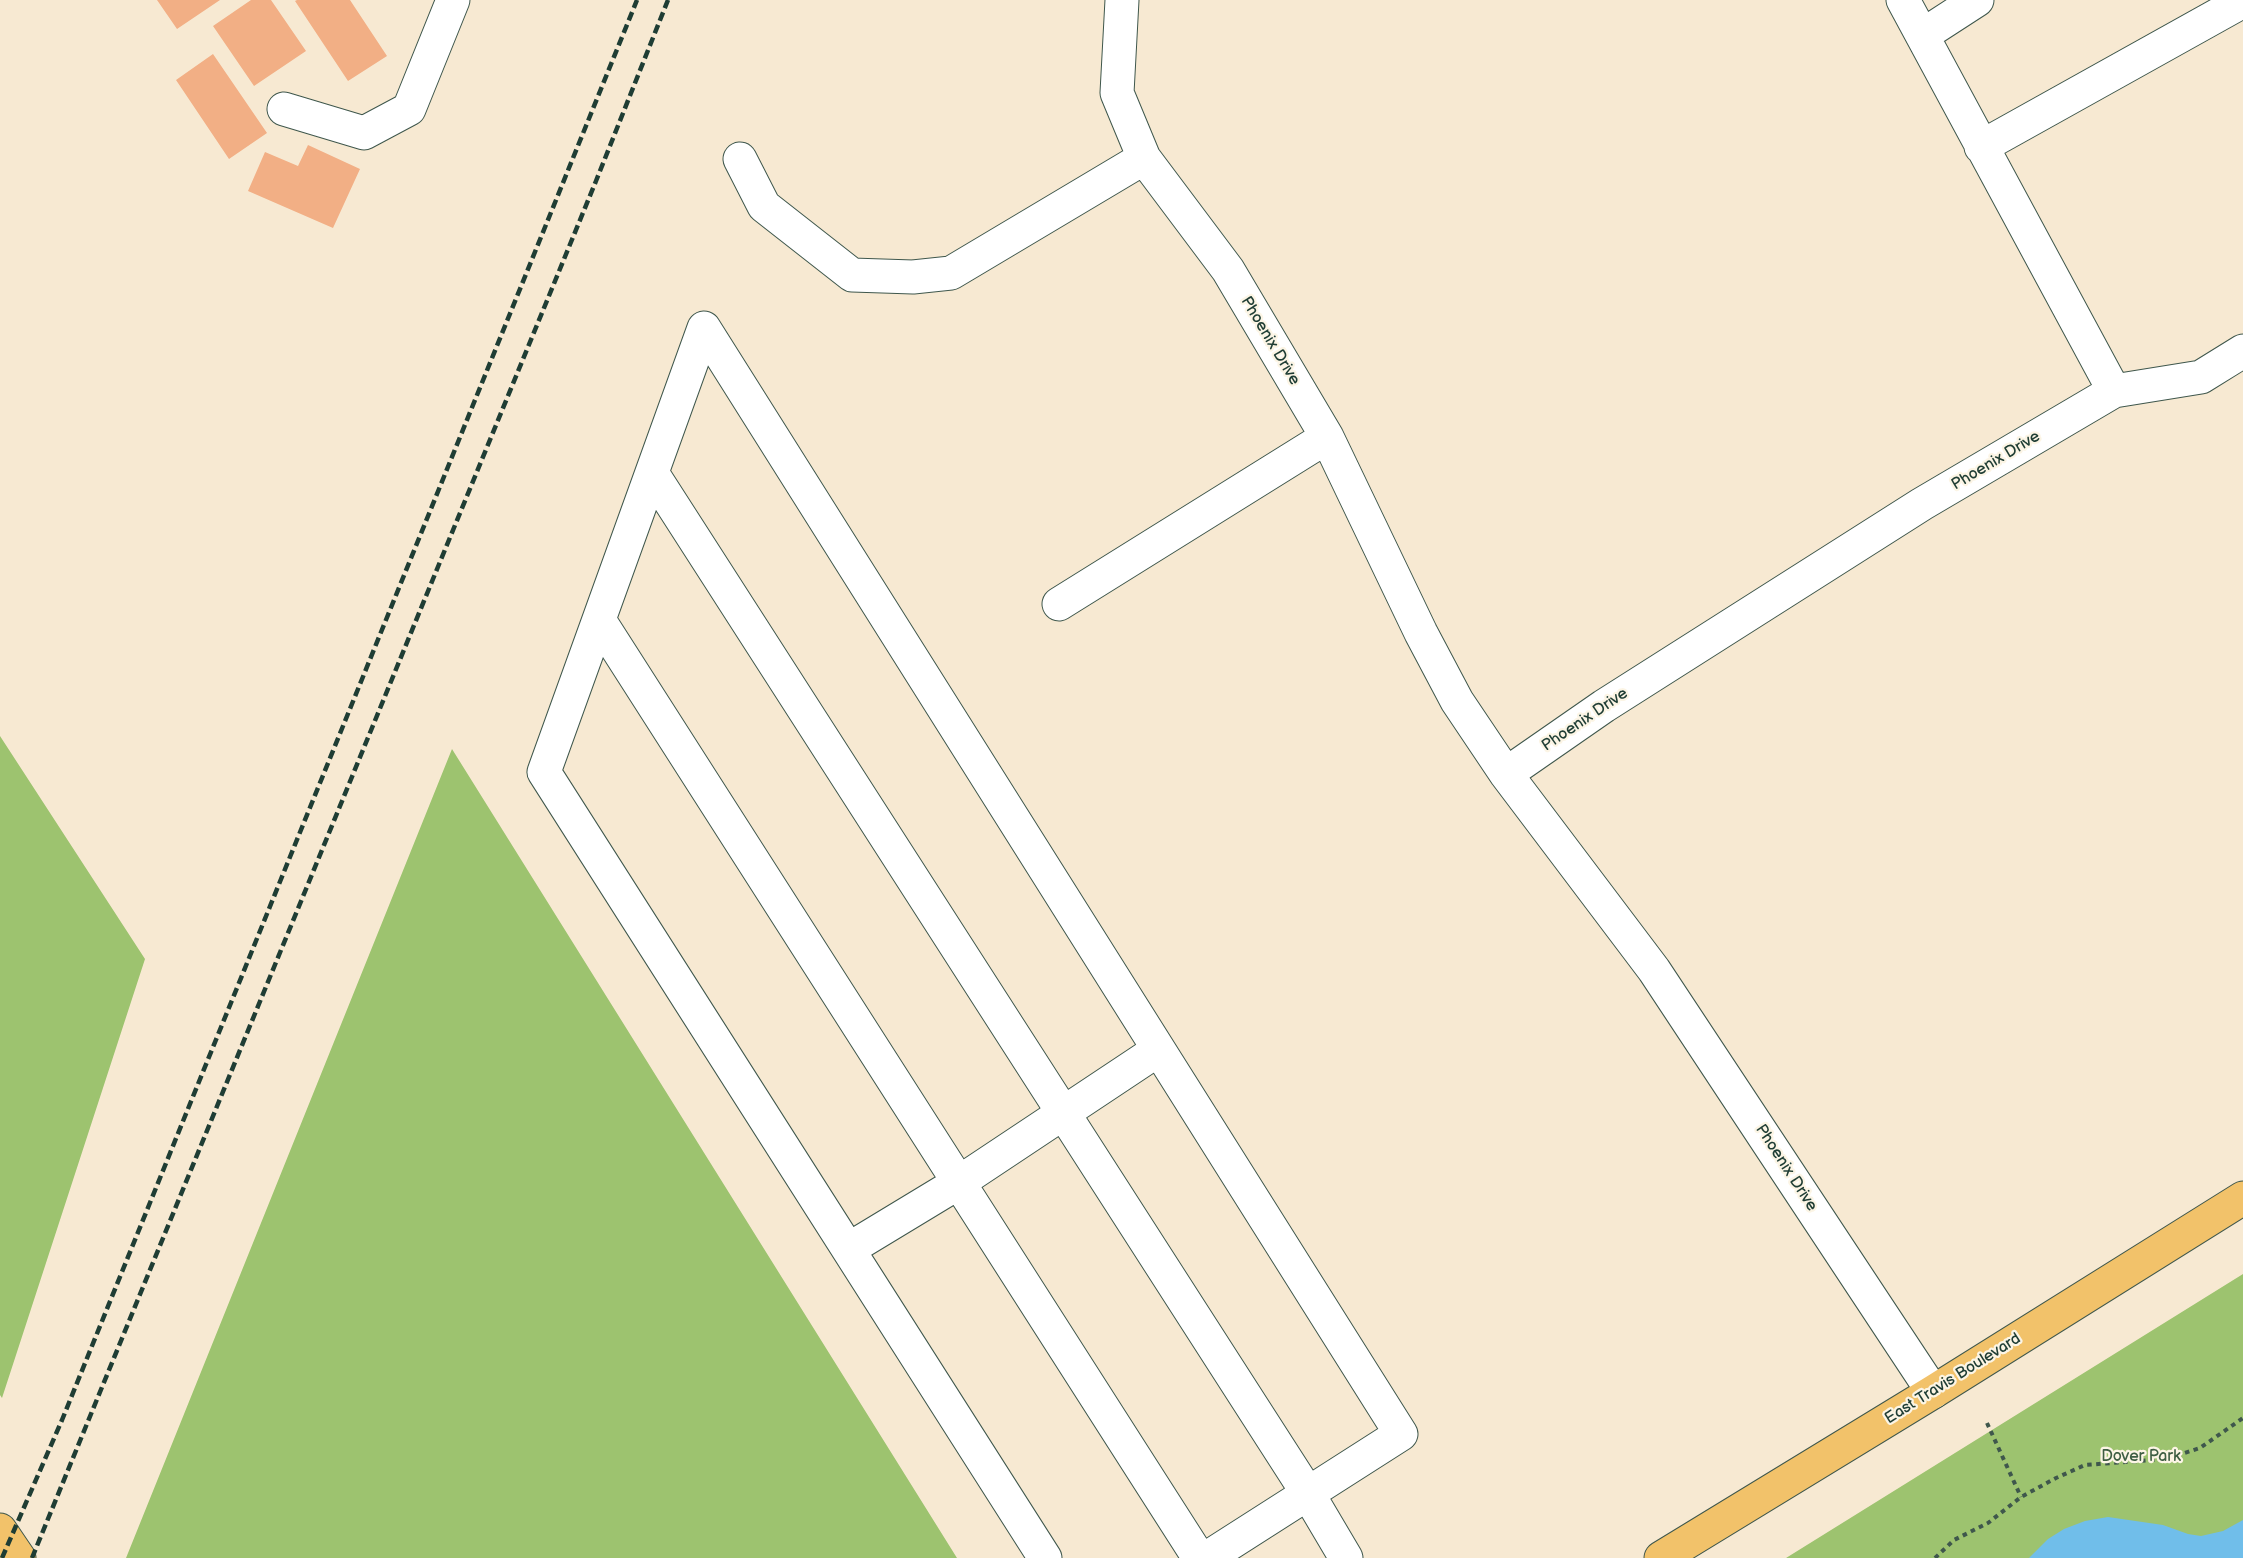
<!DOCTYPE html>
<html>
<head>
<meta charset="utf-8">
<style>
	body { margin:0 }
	canvas { display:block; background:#f7e9d2 }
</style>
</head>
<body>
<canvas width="2243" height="1558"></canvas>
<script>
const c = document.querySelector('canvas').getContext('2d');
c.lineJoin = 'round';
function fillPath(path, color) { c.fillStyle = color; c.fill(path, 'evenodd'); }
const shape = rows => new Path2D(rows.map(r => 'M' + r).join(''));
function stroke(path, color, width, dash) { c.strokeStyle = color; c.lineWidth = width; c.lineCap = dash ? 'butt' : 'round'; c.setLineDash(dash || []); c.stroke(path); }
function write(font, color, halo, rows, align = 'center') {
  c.font = font + ' "Balsamiq Sans",sans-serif'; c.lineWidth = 4.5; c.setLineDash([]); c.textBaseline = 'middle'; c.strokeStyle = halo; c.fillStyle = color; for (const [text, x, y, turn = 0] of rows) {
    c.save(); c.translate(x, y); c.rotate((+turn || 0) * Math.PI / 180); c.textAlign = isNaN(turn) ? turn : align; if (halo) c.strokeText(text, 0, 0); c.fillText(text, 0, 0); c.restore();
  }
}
const green = shape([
	[0,736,145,959,2,1398,0,1395],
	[452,749,957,1558,126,1558],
	[2243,1274,2243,1558,1786,1558]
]);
const water = shape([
	[2108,1517,2163,1525,2188,1534,2201,1536,2223,1531,2243,1520,2243,1558,2029,1558,2048,1539,2064,1529,2085,1521]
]);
const building = shape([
	[157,0,220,0,177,29],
	[251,0,271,0,306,51,254,86,213,26],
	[297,0,350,0,387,56,348,81,295,1],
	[213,54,267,133,229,159,176,80],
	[308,145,360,169,333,228,248,191,265,152,298,166]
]);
const path = shape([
	[1987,1423,2021,1497],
	[1935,1558,1954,1540,1988,1523,2021,1497,2056,1478,2085,1465,2166,1459,2200,1448,2243,1418]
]);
const minor = shape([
	[1122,0,1117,93,1144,158,1228,270,1327,437,1421,633,1457,701,1506,774,1654,970,1933,1392],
	[1923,35,1977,0],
	[284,109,364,133,409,109,453,0],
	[1981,147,2243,1],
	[740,159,764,206,852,275,913,277,951,273,1144,158],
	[2114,391,2201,377,2243,351],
	[652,473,1307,1492,1346,1558],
	[1059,604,1327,437],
	[599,620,1199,1558],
	[1506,774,1604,706,1922,504,2114,391,1903,0],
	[849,1249,958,1183,1158,1050],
	[1045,1558,544,772,704,328,1401,1434,1207,1558]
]);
const major = shape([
	[0,1530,19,1558],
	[1661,1558,1933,1392,2243,1198]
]);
const rail = shape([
	[2,1558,62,1420,637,0],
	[32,1558,596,181,668,0]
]);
const streetNames = [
	["Phoenix Drive",1270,341,59],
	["Phoenix Drive",1996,461,-31],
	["Phoenix Drive",1585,720,-34],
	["Phoenix Drive",1786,1168,57],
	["East Travis Boulevard",1953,1379,-32]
];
const parkNames = [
	["Dover Park",2141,1457]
];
fillPath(green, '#9dc36f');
fillPath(water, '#70beea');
fillPath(building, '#f2af85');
stroke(minor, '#3f574c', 35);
stroke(major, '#3f574c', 35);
stroke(path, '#3f574c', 4, [4.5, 4.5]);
stroke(minor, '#fff', 33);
stroke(major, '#f2c26a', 33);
stroke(rail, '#1f3d34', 4.5, [9, 4.5]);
write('16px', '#1f3d34', '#fcf5e5', streetNames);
write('16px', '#3e5e43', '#fcf5e5', parkNames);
</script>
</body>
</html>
